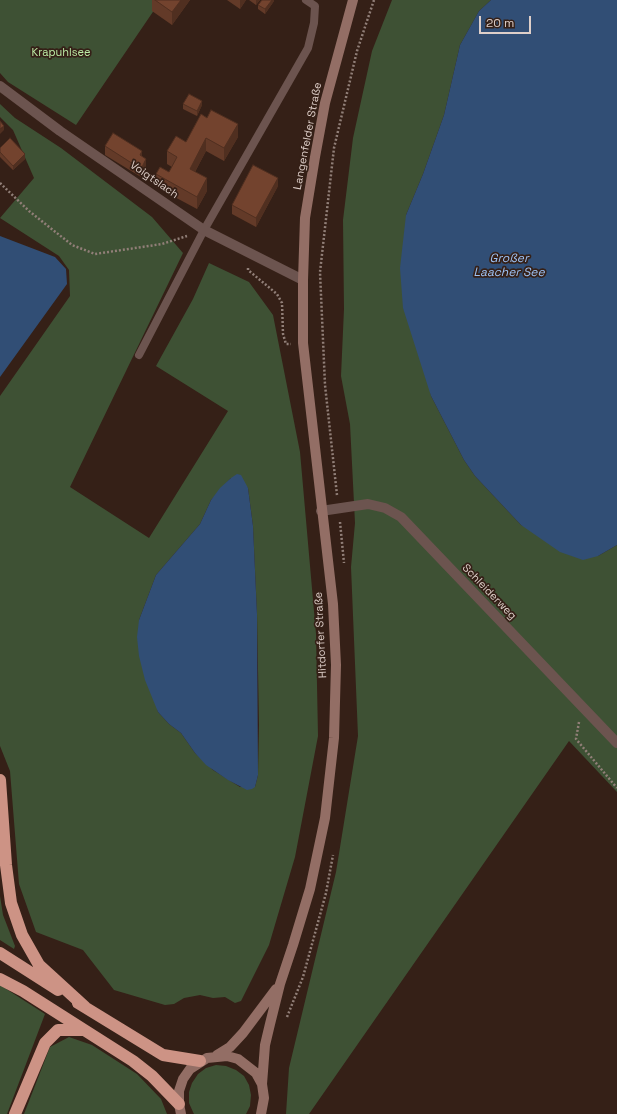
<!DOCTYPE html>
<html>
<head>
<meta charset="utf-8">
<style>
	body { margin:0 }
	#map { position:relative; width:617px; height:1114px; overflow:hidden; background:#352017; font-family:"Space Grotesk",sans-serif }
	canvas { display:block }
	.scale { position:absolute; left:479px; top:16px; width:52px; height:18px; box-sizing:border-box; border:2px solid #decfc9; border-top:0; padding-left:5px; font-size:12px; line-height:14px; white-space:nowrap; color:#decfc9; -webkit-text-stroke:3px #352017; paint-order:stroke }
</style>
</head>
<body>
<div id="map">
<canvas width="617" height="1114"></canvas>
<div class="scale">20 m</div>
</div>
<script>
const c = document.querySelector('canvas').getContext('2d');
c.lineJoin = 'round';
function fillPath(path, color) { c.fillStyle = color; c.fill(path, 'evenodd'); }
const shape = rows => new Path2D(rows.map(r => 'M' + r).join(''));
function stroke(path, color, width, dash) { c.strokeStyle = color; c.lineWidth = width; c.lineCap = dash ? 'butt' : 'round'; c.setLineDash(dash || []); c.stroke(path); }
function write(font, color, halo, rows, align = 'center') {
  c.font = font + ' "Space Grotesk",sans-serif'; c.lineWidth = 3.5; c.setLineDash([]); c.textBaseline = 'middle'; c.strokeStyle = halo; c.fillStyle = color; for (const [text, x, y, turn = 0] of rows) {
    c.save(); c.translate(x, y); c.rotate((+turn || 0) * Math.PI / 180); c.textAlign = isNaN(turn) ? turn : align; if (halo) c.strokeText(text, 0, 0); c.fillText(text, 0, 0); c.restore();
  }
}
const green = shape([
	[0,0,161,0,76,125,8,82,0,73],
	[392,0,491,0,479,11,460,45,444,115,423,174,406,215,431,396,464,460,475,476,521,525,598,556,617,545,617,792,569,741,309,1114,286,1114,289,1068,336,872,358,736,351,567,355,523,350,424,341,376,344,309,343,220,353,138,372,51],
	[0,104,15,118,61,148,152,217,183,253,70,487,149,538,228,411,156,366,193,299,209,263,249,282,273,315,300,452,316,634,318,736,295,857,269,945,241,1001,235,1003,225,997,213,998,200,995,184,998,174,1004,165,1005,114,990,83,950,36,932,19,884,10,771,0,746,0,396,70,296,69,270,59,256,0,218,34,178,13,130,0,117],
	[231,478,248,488,253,526,257,614,259,725,258,775,255,787,240,787,213,770,195,753,181,733,169,724,158,712,139,620,156,575,200,524,211,500],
	[0,896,3,915,15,946,14,949,0,940],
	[0,985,45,1014,7,1114,0,1114],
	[69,1037,92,1045,137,1074,161,1099,167,1114,24,1114,50,1047],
	[216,1065,226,1066,236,1070,244,1076,249,1085,251,1095,250,1106,246,1114,194,1114,193,1112,189,1103,189,1092,192,1083,198,1074,206,1068]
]);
const water = shape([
	[491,0,617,0,617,545,598,556,583,560,560,552,521,525,475,476,464,460,431,396,403,308,400,268,406,215,423,174,444,115,460,45,479,11],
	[0,236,55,257,66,269,67,284,0,377],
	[237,474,241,475,248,488,253,526,257,614,258,775,255,787,252,789,247,790,228,780,206,765,195,753,181,733,169,724,158,712,145,680,139,656,137,637,139,620,156,575,200,524,211,500,220,488,231,478]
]);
const path = shape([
	[0,183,29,211,72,245,95,254,162,244,187,236],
	[248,268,248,270,277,294,282,303,283,334,286,344,291,344],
	[337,495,325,385,320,272,334,148,357,51,374,0],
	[340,522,344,563],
	[579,722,576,739,617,788],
	[287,1017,303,977,326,893,333,855]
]);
const lane = shape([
	[139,355,204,230,308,48,314,23,315,6,306,0]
]);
const street = shape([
	[0,86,60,131,204,230,303,280],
	[321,511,368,504,385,508,401,517,617,743]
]);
const secondary = shape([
	[217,1055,230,1047,243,1033,276,989],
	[262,1084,265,1045,270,1024,280,984,293,945,310,889,325,818,334,738,336,665,333,604,303,343,303,280,305,218,315,157,325,103,353,0],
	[181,1114,179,1104,179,1091,183,1079,190,1069,207,1058,227,1056,238,1059,256,1073,262,1084,264,1098,261,1114]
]);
const highway = shape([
	[0,780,6,865,11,903,22,935,39,965,85,1007],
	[0,953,58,990],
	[0,979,23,991,133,1061,152,1076,179,1104],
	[78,1003,163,1055,200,1061],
	[15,1114,45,1043,58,1030,82,1030]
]);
const wall = shape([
	[152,0,190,0,172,25,152,11],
	[227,0,246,0,240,9],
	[249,0,260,0,256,5],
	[274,0,274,1,265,14,258,9,258,5],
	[183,104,202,105,197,116,183,109],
	[201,114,238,137,224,161,206,151,195,172,207,191,197,209,156,187,156,174,169,172,172,167,167,164,167,151,186,142],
	[105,146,142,157,146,168,141,177,105,155],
	[0,148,25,159,13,170,0,157],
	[278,186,256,227,232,214,232,205]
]);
const shadedWall = shape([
	[181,0,190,0,172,25,172,12],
	[240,0,246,0,240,9],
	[256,0,260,0,256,5],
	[272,0,274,0,274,1,265,14,265,9],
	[202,101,202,105,197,116,197,111],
	[238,124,238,137,224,161,224,148],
	[4,126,4,130,0,134,0,129],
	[206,138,206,151,190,181,190,169],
	[142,151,142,160,140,155],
	[25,154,25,159,13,170,13,166],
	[146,159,146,168,141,177,141,169],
	[207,178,207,191,197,209,197,197],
	[278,178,278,186,256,227,256,218]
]);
const building = shape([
	[155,0,181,0,172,12,155,0],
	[262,0,272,0,265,9,258,5,262,0],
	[189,94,202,101,197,111,183,104,189,94],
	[211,110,238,124,224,148,206,138,190,169,207,178,197,197,156,174,160,167,169,172,177,157,167,151,176,136,186,142,201,114,207,118,211,110],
	[0,121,4,126,0,129,0,121],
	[113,133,142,151,140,155,146,159,141,169,105,146,113,133],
	[10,138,25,154,13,166,0,152,0,148,10,138],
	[253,165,278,178,256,218,232,205,253,165]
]);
const parkNames = [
	["Krapuhlsee",61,53]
];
const streetNames = [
	["Langenfelder Straße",308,136,-79],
	["Voigtslach",154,180,35],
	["Schleiderweg",489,592,46],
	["Hitdorfer Straße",321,635,-93]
];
const waterNames = [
	["Großer",509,259],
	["Laacher See",509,273]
];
fillPath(green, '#3e5134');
fillPath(water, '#314e75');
stroke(path, '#917f78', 2.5, [2, 2]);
stroke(lane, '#6c544f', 8);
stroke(street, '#6c544f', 10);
stroke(secondary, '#936e65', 10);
stroke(highway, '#cd9385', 12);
fillPath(wall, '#633a28');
fillPath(shadedWall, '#502f20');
fillPath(building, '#73432e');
stroke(building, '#502f20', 1);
write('11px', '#bceba5', '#352017', parkNames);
write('11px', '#decfc9', '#352017', streetNames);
write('italic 12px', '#9ec3f6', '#352017', waterNames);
</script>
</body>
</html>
